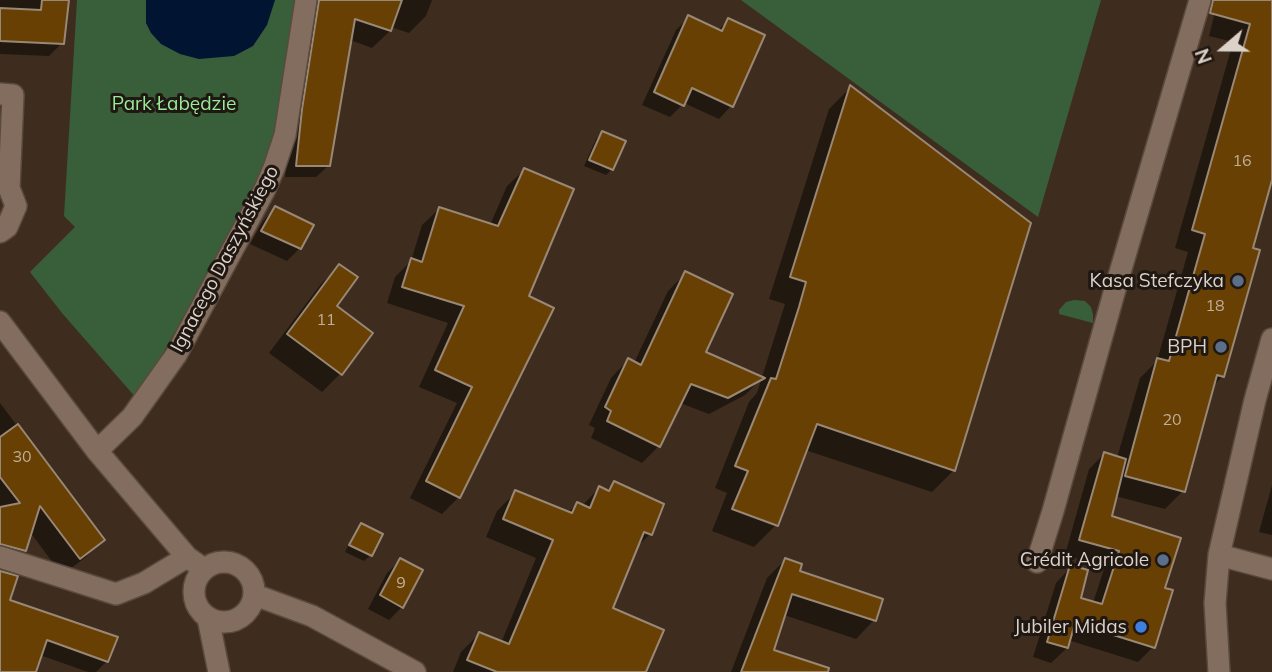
<!DOCTYPE html>
<html>
<head>
<meta charset="utf-8">
<style>
	body { margin:0 }
	#map { position:relative; width:1272px; height:672px; overflow:hidden; background:#3e2d1f; font-family:Mulish,sans-serif }
	canvas { display:block }
	.north { position:absolute; left:1188px; top:14px; width:70px; height:70px; -webkit-text-stroke:5px #1f1711; paint-order:stroke; rotate:250deg; font-size:19px; font-weight:700; line-height:28px; text-align:center; color:#ddd2c9 }
	.north::after { content:''; display:block; margin:auto; width:24px; height:32px; background:#ddd2c9; clip-path:polygon(50% 0,100% 100%,50% 72%,0 100%) }
</style>
</head>
<body>
<div id="map">
<canvas width="1272" height="672"></canvas>
<div class="north">N</div>
</div>
<script>
const c = document.querySelector('canvas').getContext('2d');
c.lineJoin = 'round';
function fillPath(path, color) { c.fillStyle = color; c.fill(path, 'evenodd'); }
const shape = rows => new Path2D(rows.map(r => 'M' + r).join(''));
function stroke(path, color, width, dash) { c.strokeStyle = color; c.lineWidth = width; c.lineCap = dash ? 'butt' : 'round'; c.setLineDash(dash || []); c.stroke(path); }
function write(font, color, halo, rows, align = 'center') {
  c.font = font + ' Mulish,sans-serif'; c.lineWidth = 6; c.setLineDash([]); c.textBaseline = 'middle'; c.strokeStyle = halo; c.fillStyle = color; for (const [text, x, y, turn = 0] of rows) {
    c.save(); c.translate(x, y); c.rotate((+turn || 0) * Math.PI / 180); c.textAlign = isNaN(turn) ? turn : align; if (halo) c.strokeText(text, 0, 0); c.fillText(text, 0, 0); c.restore();
  }
}
const green = shape([
	[77,0,297,0,275,134,267,161,233,229,137,399,62,313,30,272,75,227,64,216],
	[741,0,1101,0,1038,217],
	[1074,300,1085,301,1091,307,1093,315,1093,323,1059,314,1059,310,1066,302]
]);
const water = shape([
	[146,0,275,0,267,25,253,46,234,56,199,59,180,54,161,44,151,33,146,23]
]);
const shadow = shape([
	[0,0,67,0,62,43,49,56,0,54],
	[347,0,432,0,426,16,409,33,391,27,390,31,372,48,350,40,328,166,316,177,285,177,291,122,305,32,317,20],
	[1218,0,1272,0,1272,173,1251,249,1223,376,1212,387,1183,491,1165,509,1115,496,1110,517,1163,589,1153,647,1138,662,1068,640,1067,648,1051,663,1033,657,1056,583,1071,567,1079,599,1093,603,1105,566,1065,555,1089,469,1104,454,1117,458,1140,378,1157,361,1188,252,1175,248,1233,42,1209,36],
	[688,18,718,31,728,20,731,106,719,119,684,103,670,117,642,105,676,30],
	[850,88,954,470,932,492,805,450,776,525,754,547,712,531,727,493,715,488,749,402,757,393,785,304,769,299,829,109],
	[602,133,612,169,606,175,584,166,596,139],
	[524,170,527,297,459,497,442,514,410,498,457,403,419,387,448,323,387,303,395,277,411,261,422,225,439,209,490,225,507,186],
	[275,208,300,248,287,261,250,244,263,221],
	[339,266,334,306,370,333,340,374,322,392,269,353,321,284],
	[685,274,703,352,762,378,745,395,709,414,680,403,659,446,642,463,591,438,595,428,589,425,611,378,628,360,634,363,668,291],
	[0,403,103,540,86,557,62,575,30,532,24,550,11,563,0,560],
	[614,483,650,534,635,549,610,609,644,672,453,672,461,652,479,634,501,643,536,558,486,537,497,511,516,492,567,513,577,504,582,506,599,488,606,491],
	[1272,485,1272,535,1259,532],
	[361,526,380,535,371,555,364,561,345,552,355,532],
	[400,560,402,607,389,620,368,609,387,573],
	[785,560,798,573,874,620,856,639,784,615,772,651,791,672,731,672,767,578],
	[0,572,8,601,107,661,96,672,88,672,40,655,34,672,0,672]
]);
const building = shape([
	[42,0,69,0,64,44,0,41,0,8,41,10,42,0],
	[319,0,402,0,391,31,355,19,330,166,296,166,302,109,319,0],
	[1213,0,1272,0,1272,180,1253,248,1260,250,1224,377,1217,375,1185,492,1125,476,1157,358,1169,361,1205,234,1192,230,1250,24,1210,13,1213,0],
	[688,15,722,31,728,18,765,35,733,107,692,88,684,106,654,92,688,15],
	[850,85,1031,223,955,471,817,424,778,526,732,509,748,471,735,466,771,378,776,379,799,307,806,282,790,277,850,85],
	[602,131,626,141,613,170,589,160,602,131],
	[524,168,574,189,529,296,554,308,460,498,426,481,472,387,435,370,464,306,402,287,411,258,422,262,439,207,498,226,524,168],
	[275,206,314,225,301,249,261,231,275,206],
	[339,264,358,277,337,306,373,333,342,375,287,334,339,264],
	[685,271,733,294,706,352,765,378,728,398,691,384,660,447,607,421,611,411,605,407,628,358,641,365,685,271],
	[18,424,105,540,80,559,40,506,26,551,0,544,0,507,20,503,0,477,0,437,18,424],
	[1104,452,1126,459,1112,516,1181,538,1165,588,1173,590,1155,648,1075,623,1068,648,1047,642,1070,565,1088,570,1081,598,1102,604,1119,551,1079,540,1104,452],
	[614,481,664,504,652,535,644,532,613,608,664,630,646,672,497,672,467,660,479,632,509,644,553,540,503,519,515,490,572,513,577,502,590,508,599,486,609,491,614,481],
	[361,523,383,534,372,556,349,545,361,523],
	[400,558,423,570,403,608,380,595,400,558],
	[785,558,802,564,800,571,883,599,876,621,792,594,774,650,829,668,828,672,741,672,785,558],
	[0,571,18,576,10,600,118,637,108,662,47,640,36,672,0,672,0,571]
]);
const minor = shape([
	[0,94,13,95,9,188],
	[0,232,7,227,16,206,9,188,1,176],
	[0,322,97,451,187,557,204,569],
	[97,451,132,417,176,355,265,189,274,168,285,135,306,0],
	[1219,555,1272,569],
	[0,557,116,594,144,583,187,557],
	'194 592a30 30 0 1 1 60 0a30 30 0 1 1-60 0Z',
	[1037,562,1053,511,1114,293,1200,0],
	[255,595,312,616,415,672],
	[208,618,219,672],
	[1219,672,1215,603,1219,555,1255,400,1272,339]
]);
const markers = [
	[1238,281,7,"#5c6f8a"],
	[1221,347,7,"#5c6f8a"],
	[1163,560,7,"#5c6f8a"],
	[1141,627,7,"#3f7fe0"]
];
const numberNames = [
	["16",1242,161],
	["18",1215,306],
	["11",326,320],
	["20",1172,420],
	["30",22,457],
	["9",401,583]
];
const parkNames = [
	["Park Łabędzie",174,104]
];
const streetNames = [
	["Ignacego Daszyńskiego",225,259,-62]
];
const poiNames = [
	["Kasa Stefczyka",1224,281],
	["BPH",1207,347],
	["Crédit Agricole",1149,560],
	["Jubiler Midas",1127,627]
];
fillPath(green, '#395f3a');
fillPath(water, '#011431');
fillPath(shadow, '#0007');
fillPath(building, '#694003');
stroke(building, '#998875', 2);
stroke(minor, '#594a3d', 24);
stroke(minor, '#826d5e', 21);
for (const [x, y, r, color] of markers) { const dot = new Path2D(); dot.arc(x, y, r, 0, 2 * Math.PI); c.fillStyle = color; c.fill(dot); stroke(dot, '#1f1711', 2.5); }
write('16px', '#c0ae98', null, numberNames);
write('19px', '#97eb99', '#1f1711', parkNames);
write('19px', '#ddd2c9', '#1f1711', streetNames);
write('19px', '#ddd2c9', '#1f1711', poiNames, 'right');
</script>
</body>
</html>
